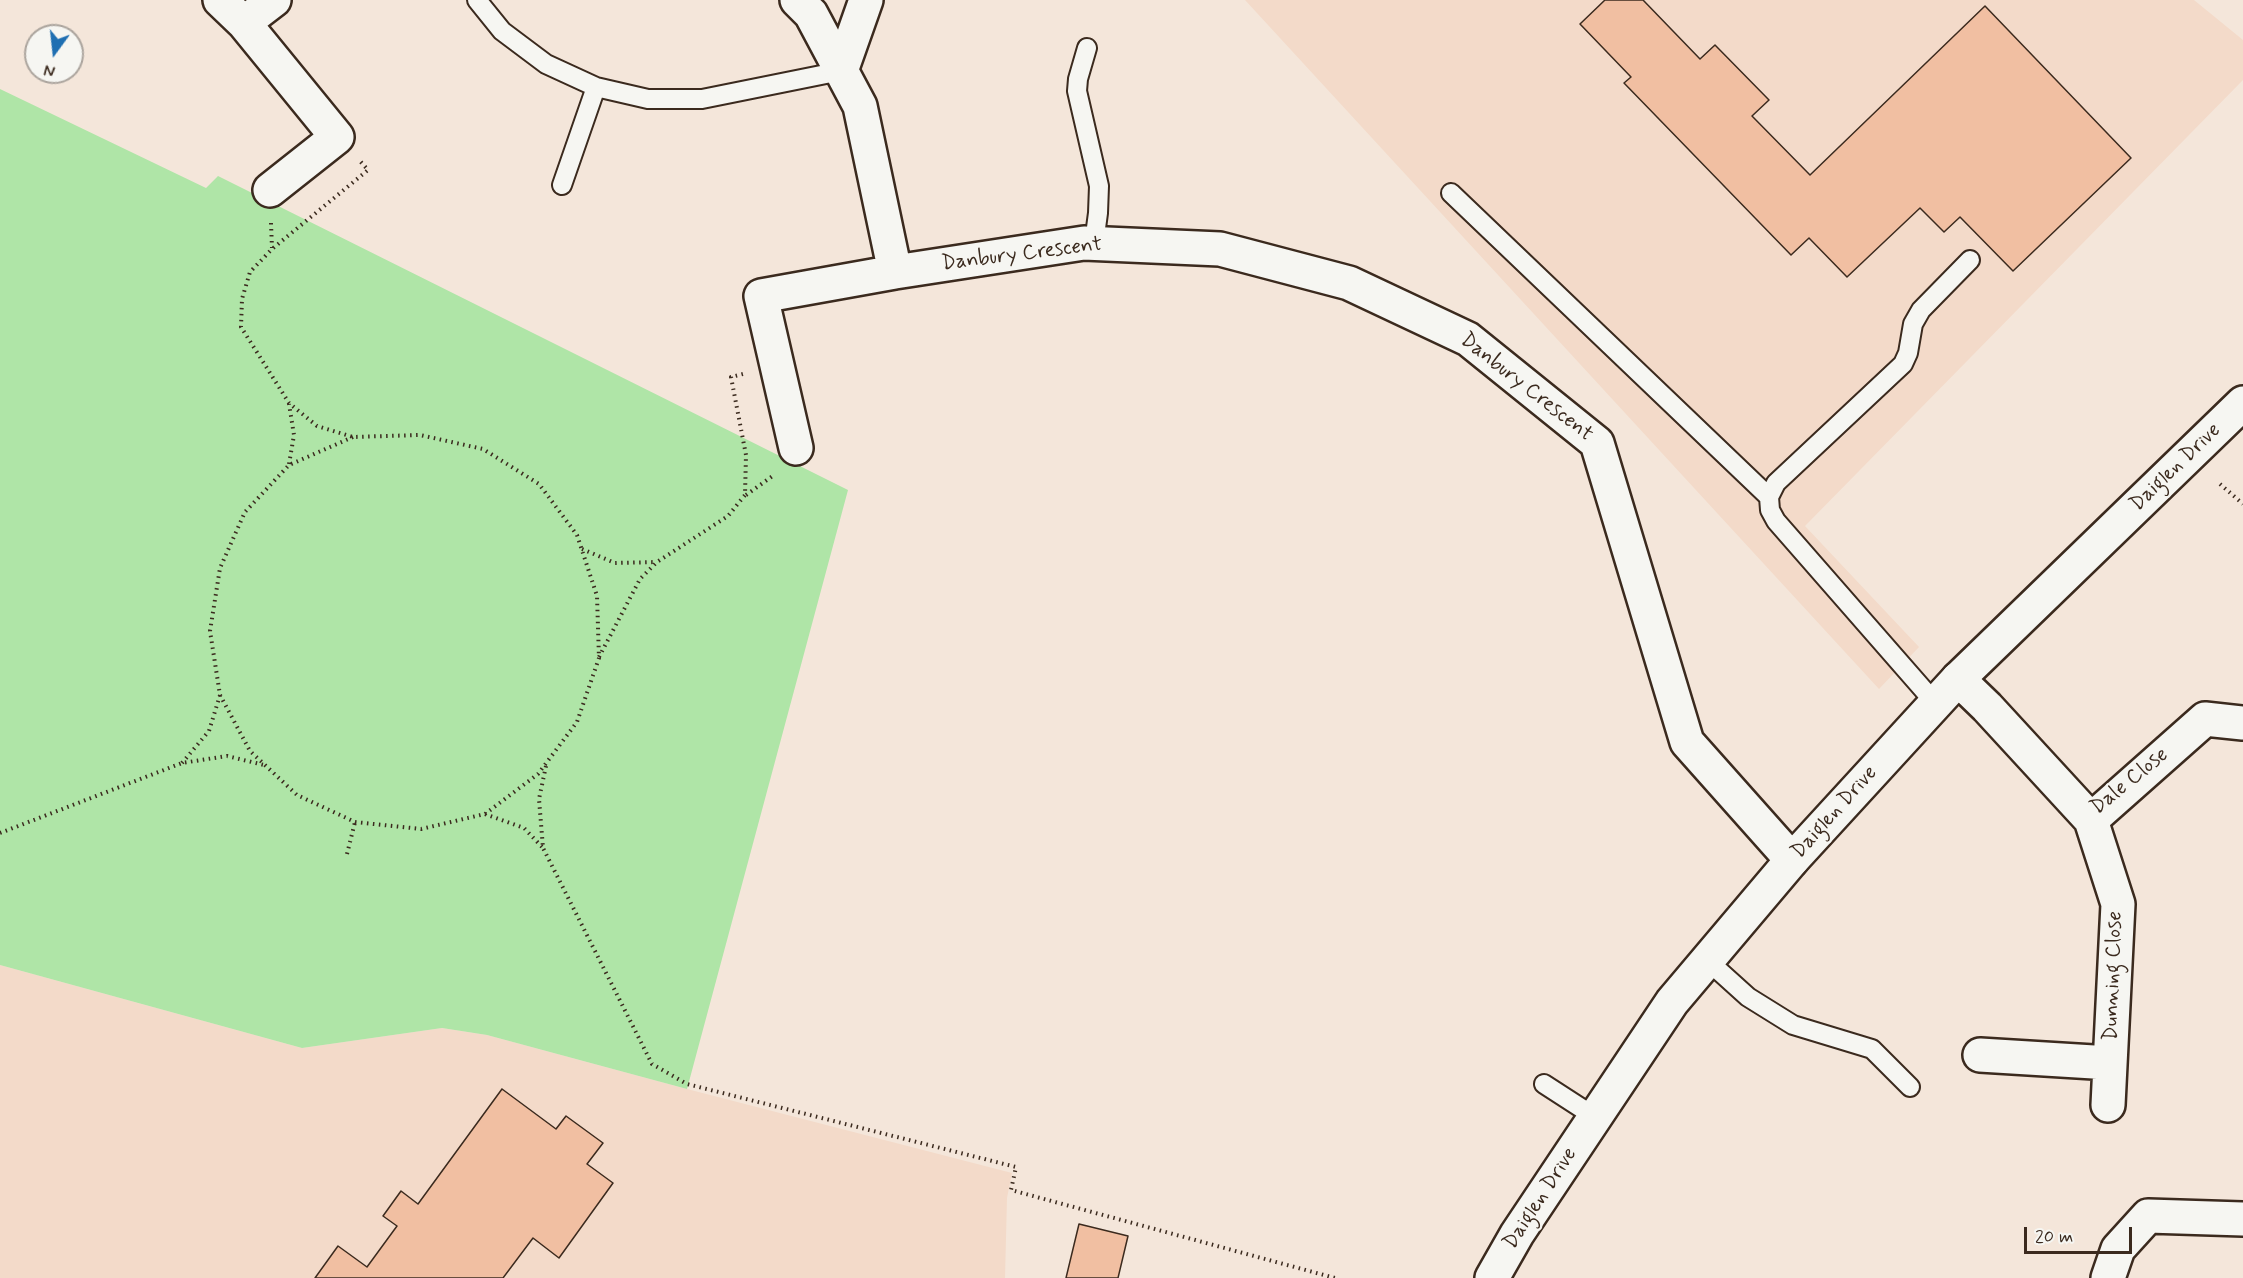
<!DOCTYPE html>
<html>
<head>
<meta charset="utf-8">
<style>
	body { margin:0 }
	#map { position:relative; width:2243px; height:1278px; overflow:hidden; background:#f4e6da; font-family:Mynerve,sans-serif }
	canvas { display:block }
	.north { position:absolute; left:24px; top:24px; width:60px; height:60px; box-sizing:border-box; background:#f6f6f2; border:2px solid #aba49d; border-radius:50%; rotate:195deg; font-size:16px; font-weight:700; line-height:24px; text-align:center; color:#3b2a1e }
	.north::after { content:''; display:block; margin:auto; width:21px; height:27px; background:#1f6fb2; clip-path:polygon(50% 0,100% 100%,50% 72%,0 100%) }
	.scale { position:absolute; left:2024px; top:1227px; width:108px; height:27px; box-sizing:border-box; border:3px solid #3b2a1e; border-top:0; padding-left:8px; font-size:18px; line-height:21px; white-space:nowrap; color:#3b2a1e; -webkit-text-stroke:4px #f6f6f2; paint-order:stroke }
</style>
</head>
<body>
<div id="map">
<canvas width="2243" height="1278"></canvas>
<div class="north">N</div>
<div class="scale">20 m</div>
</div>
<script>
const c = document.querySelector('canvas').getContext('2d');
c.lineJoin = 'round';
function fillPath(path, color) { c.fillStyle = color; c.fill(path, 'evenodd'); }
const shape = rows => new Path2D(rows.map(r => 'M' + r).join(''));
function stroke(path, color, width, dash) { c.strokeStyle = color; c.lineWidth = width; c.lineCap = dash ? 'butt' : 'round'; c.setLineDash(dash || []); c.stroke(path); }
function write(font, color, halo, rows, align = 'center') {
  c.font = font + ' Mynerve,sans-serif'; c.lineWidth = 4.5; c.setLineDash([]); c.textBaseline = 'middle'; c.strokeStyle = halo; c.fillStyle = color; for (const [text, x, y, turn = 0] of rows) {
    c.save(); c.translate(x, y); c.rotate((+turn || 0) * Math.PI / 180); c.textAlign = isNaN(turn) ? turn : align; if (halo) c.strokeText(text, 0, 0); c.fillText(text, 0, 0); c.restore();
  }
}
const built = shape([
	[1245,0,2194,0,2243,40,2243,80,1805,526,1919,647,1879,689],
	[0,965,302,1048,442,1028,487,1035,687,1089,1012,1173,1007,1198,1005,1278,0,1278]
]);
const green = shape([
	[0,89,206,188,218,176,848,490,687,1089,487,1035,442,1028,302,1048,0,965]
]);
const building = shape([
	[1605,0,1643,0,1700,59,1715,45,1769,100,1752,116,1810,175,1985,6,2131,158,2013,271,1960,217,1944,232,1920,208,1847,277,1809,238,1791,255,1624,83,1631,77,1580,24,1605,0],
	[502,1089,556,1129,566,1116,603,1143,587,1164,613,1183,559,1258,533,1238,503,1278,315,1278,338,1246,367,1267,397,1226,383,1216,401,1191,418,1204,502,1089],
	[1079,1224,1128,1236,1118,1278,1066,1278,1079,1224]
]);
const path = shape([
	[271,223,272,248],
	[353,437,289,465,245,512,220,568,210,631,220,695,250,751,297,795,355,822,421,829,485,814,538,774,577,722,599,658,597,596,577,535,539,484,483,449,420,435,353,437,317,426,289,403,241,327,242,299,250,272,272,249,368,170,360,161],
	[289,464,294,435,289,404],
	[2220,484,2243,504],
	[746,495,774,475],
	[582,549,615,563,657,562],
	[599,657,640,579,657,562,728,516,745,495,746,455,731,377,743,374],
	[182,763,209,731,220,695],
	[546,766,539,799,543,848,652,1064,687,1084,1016,1167,1011,1190,1335,1278],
	[485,814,524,828,543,848],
	[0,833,182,763,227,756,264,765],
	[347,854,355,822]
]);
const lane = shape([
	[477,0,502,31,546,64,596,87,648,99,702,99,841,71],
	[1087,48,1078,79,1077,91,1099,186,1098,213,1094,243],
	[562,185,596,87],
	[1451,193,1769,497],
	[1936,704,1776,521,1770,510,1769,497,1776,483,1903,364,1908,353,1913,324,1921,310,1970,260],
	[1707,960,1748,997,1793,1025,1872,1049,1910,1087],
	[1544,1084,1595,1117]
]);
const street = shape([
	[220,0,244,23,274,0],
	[797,0,811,14,860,106,895,272,1084,243,1220,249,1349,283,1468,339,1597,443,1687,742,1792,860],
	[244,23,337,137,270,190],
	[841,71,866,0],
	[796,448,761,296,895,272],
	[1958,679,1987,707,2091,820,2205,719,2243,723],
	[2091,820,2118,904,2108,1105],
	[1980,1055,2110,1063],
	[2108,1278,2118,1249,2148,1216,2243,1219]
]);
const secondary = shape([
	[1492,1278,1517,1234,1672,1002,1792,860,1958,679,2243,403]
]);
const streetNames = [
	["Danbury Crescent",1022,255,-7],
	["Danbury Crescent",1526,388,38],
	["Daiglen Drive",2176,468,-44],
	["Dale Close",2130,782,-39],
	["Daiglen Drive",1835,813,-48],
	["Dunning Close",2114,976,-88],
	["Daiglen Drive",1541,1199,-57]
];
fillPath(built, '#f3dac9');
fillPath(green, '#afe5a7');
fillPath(building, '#f1bfa2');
stroke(building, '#3b2a1e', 1.5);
stroke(lane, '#3b2a1e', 22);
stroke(street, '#3b2a1e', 38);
stroke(secondary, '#3b2a1e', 38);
stroke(path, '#3b2a1e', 4, [1.5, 4.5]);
stroke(lane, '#f6f6f2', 18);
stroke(street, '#f6f6f2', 33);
stroke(secondary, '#f6f6f2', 33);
write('21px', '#3b2a1e', '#f6f6f2', streetNames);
</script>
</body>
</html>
